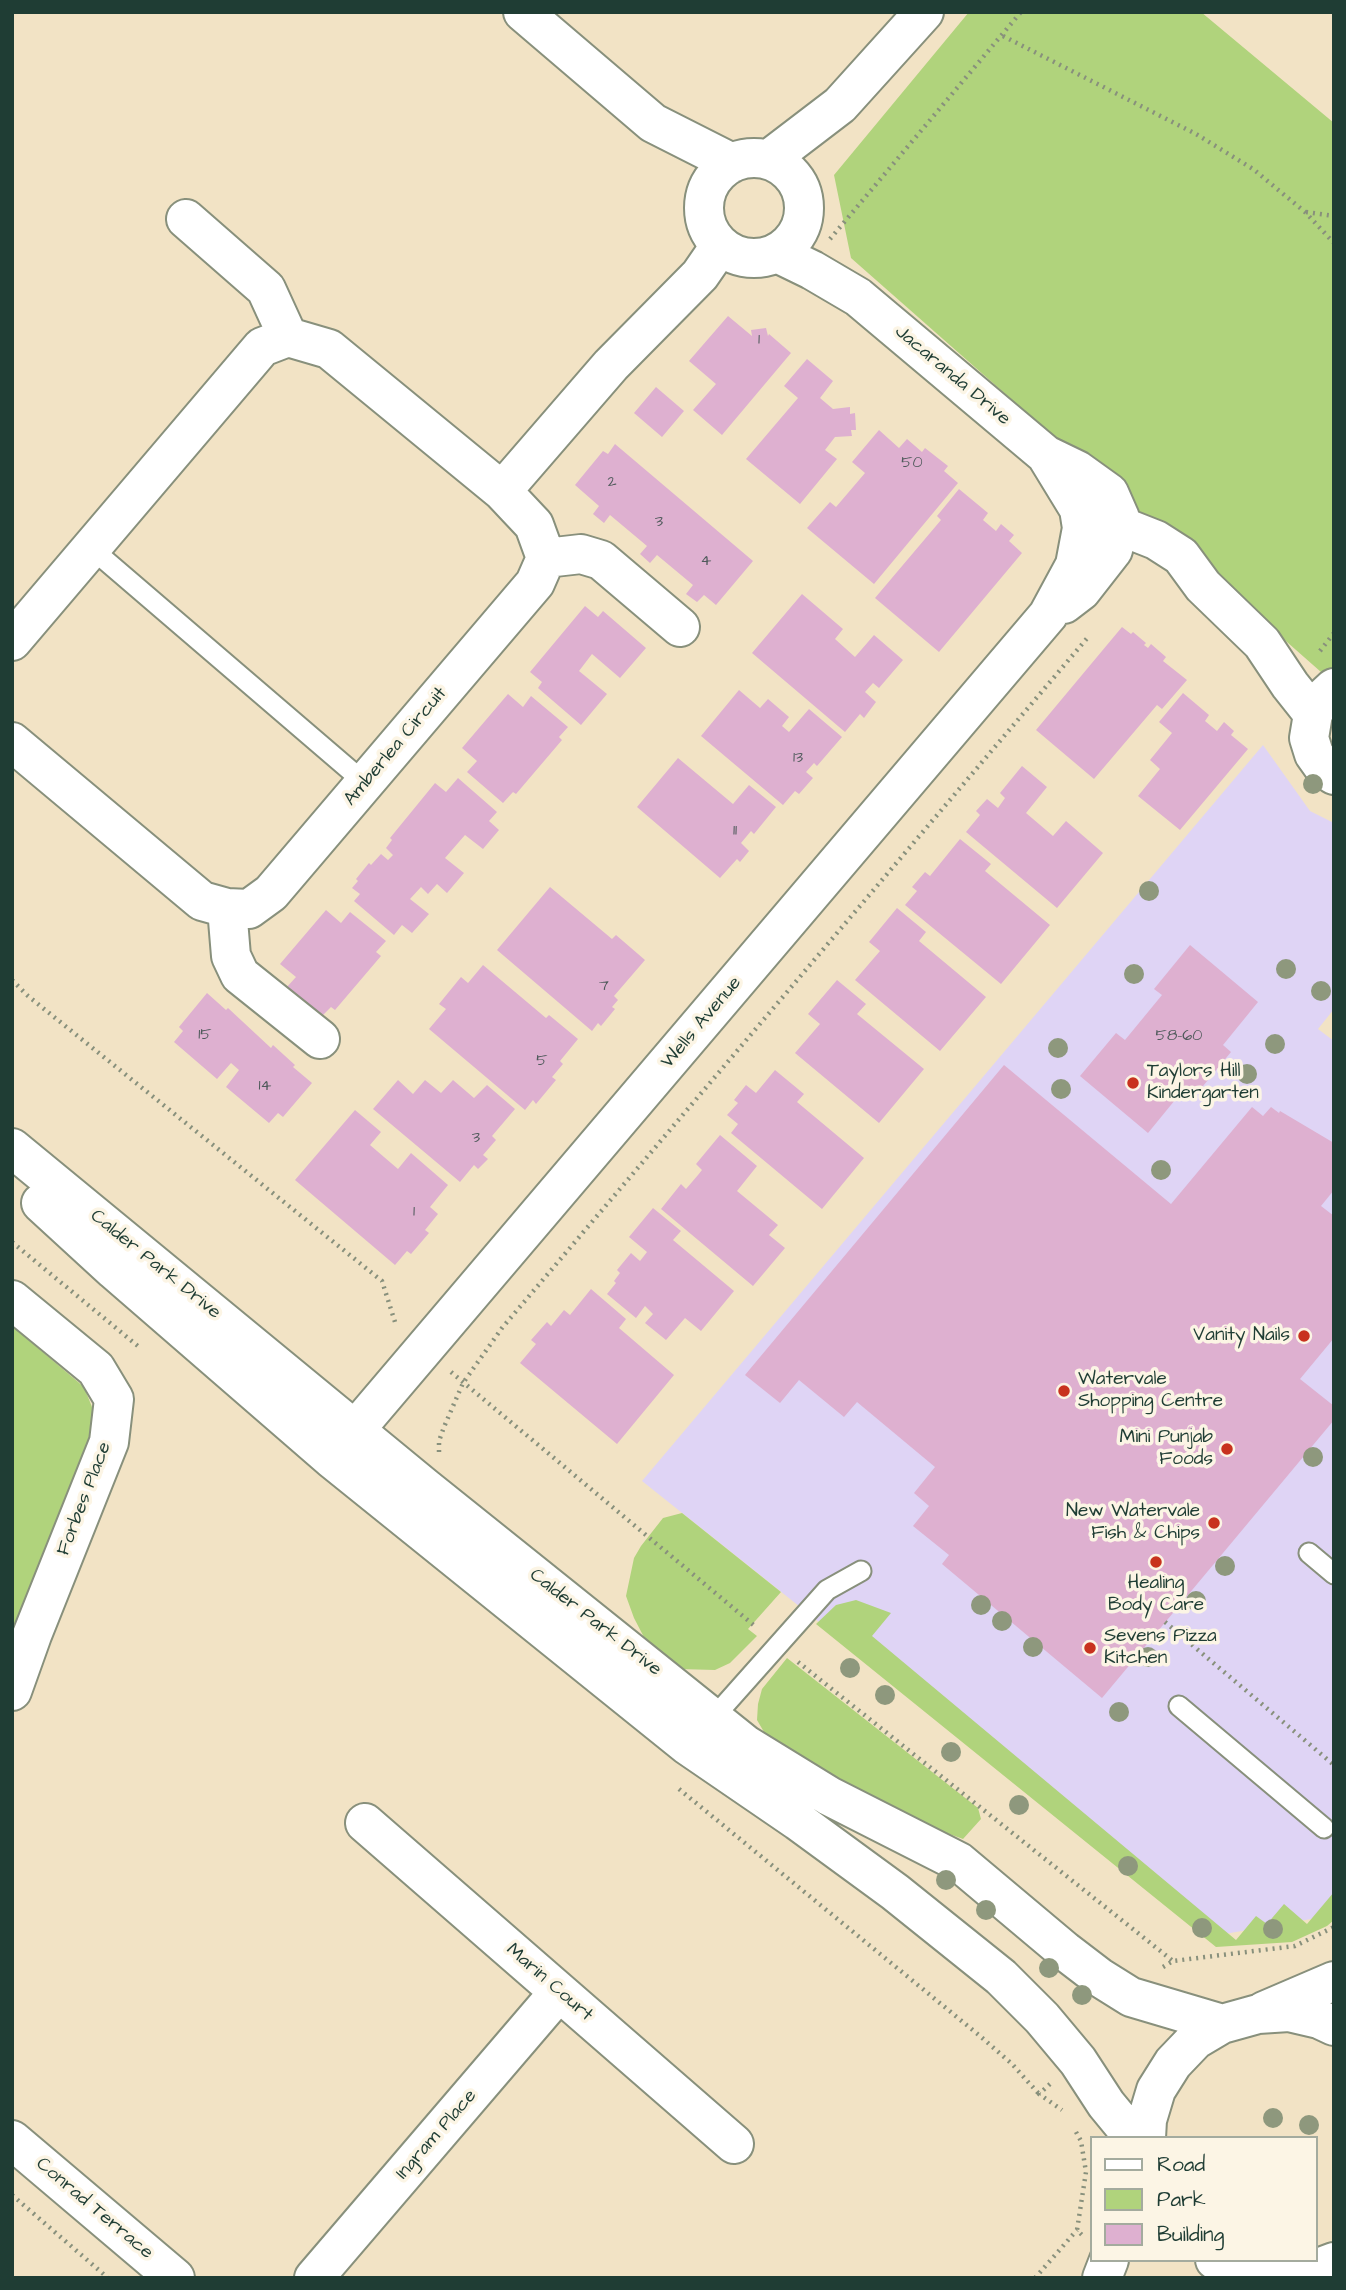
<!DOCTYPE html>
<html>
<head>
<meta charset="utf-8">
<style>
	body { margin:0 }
	#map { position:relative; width:1346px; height:2290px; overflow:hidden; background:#f2e3c5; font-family:"Architects Daughter",sans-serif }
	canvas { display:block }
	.frame { position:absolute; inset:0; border:14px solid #1f3d34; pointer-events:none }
	.legend { position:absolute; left:1090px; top:2136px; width:228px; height:126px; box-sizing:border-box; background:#fcf5e5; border:2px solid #a4ab9e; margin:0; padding:9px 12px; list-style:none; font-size:21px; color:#1f3d34 }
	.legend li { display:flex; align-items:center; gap:14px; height:35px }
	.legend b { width:35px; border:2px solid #a4ab9e }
</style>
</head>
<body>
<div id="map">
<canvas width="1346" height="2290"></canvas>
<div class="frame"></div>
<ul class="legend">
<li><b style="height:9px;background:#fff"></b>Road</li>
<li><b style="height:19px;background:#b0d37c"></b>Park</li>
<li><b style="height:19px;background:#deb0d0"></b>Building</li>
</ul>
</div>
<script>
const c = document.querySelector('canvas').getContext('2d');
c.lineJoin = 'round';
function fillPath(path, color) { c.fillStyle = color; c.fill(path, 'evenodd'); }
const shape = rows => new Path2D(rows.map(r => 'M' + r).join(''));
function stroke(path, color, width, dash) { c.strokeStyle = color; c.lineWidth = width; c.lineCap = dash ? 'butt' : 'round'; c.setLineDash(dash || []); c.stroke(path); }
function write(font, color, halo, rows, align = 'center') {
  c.font = font + ' "Architects Daughter",sans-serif'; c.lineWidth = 7; c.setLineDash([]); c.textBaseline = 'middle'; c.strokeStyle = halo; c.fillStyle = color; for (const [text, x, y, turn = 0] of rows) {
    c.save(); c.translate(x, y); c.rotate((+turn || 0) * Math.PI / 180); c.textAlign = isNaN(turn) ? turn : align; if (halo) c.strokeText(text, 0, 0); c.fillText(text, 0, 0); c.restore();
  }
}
const built = shape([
	[1263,745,1310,811,1334,823,1334,1009,1318,1029,1334,1041,1334,1915,1213,1936,642,1481]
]);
const green = shape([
	[969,12,1201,12,1334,123,1334,670,1321,672,851,258,834,175],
	[12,1326,84,1387,98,1422,12,1679],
	[682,1513,781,1592,748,1629,757,1636,730,1663,715,1670,679,1669,647,1643,634,1618,626,1596,634,1558,641,1546,663,1518],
	[856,1600,891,1613,872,1636,1236,1940,1256,1916,1267,1924,1284,1904,1307,1924,1334,1892,1334,1920,1327,1926,1292,1942,1216,1947,816,1624,836,1605],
	[787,1658,978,1808,981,1819,963,1839,933,1828,771,1744,757,1720,758,1704,762,1689]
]);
const building = shape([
	[728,316,752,336,751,330,766,328,768,336,769,334,791,353,722,435,693,410,716,384,689,361],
	[807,359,833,381,820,398,833,409,850,407,850,414,855,413,856,430,851,430,852,436,835,437,825,450,837,459,800,504,746,459,798,398,784,386],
	[656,387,684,411,662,437,634,413],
	[879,430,899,448,907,439,922,452,925,448,948,466,944,471,958,483,874,584,807,528,830,502,836,507,865,473,852,462],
	[615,444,753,561,716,605,704,595,697,602,686,594,693,585,657,555,650,563,640,554,647,546,610,515,604,523,593,514,599,506,575,485,603,451,608,454],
	[959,489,988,513,983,520,996,531,1001,524,1014,535,1009,541,1022,553,939,652,875,598,941,520,937,516],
	[802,594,843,629,835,639,855,657,874,635,903,660,879,688,873,683,865,692,876,702,864,718,860,714,845,732,752,653],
	[585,606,598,617,603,611,646,648,620,678,592,654,579,671,607,694,581,725,538,688,542,682,530,672],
	[1122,627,1131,634,1133,632,1146,643,1144,645,1148,648,1151,644,1166,657,1163,661,1187,680,1162,709,1157,705,1094,779,1036,730],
	[739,690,760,708,768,699,789,717,782,726,789,732,809,709,842,737,817,766,814,763,806,772,813,778,799,794,795,791,783,805,701,736],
	[1183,693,1209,715,1205,721,1217,731,1224,722,1234,731,1231,735,1248,749,1180,830,1138,796,1160,769,1150,760,1172,733,1159,722],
	[508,694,523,707,531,696,568,727,559,737,562,740,516,794,513,792,503,803,467,772,477,761,462,748],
	[678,758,733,804,749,785,776,807,754,834,751,831,741,843,749,851,740,862,737,859,720,878,637,807],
	[1022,766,1047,787,1026,813,1053,836,1066,821,1103,853,1057,908,966,832,980,815,976,811,987,799,998,808,1005,798,1000,793],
	[458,778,497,812,489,821,499,830,483,849,465,835,445,858,464,873,447,893,437,884,428,894,421,887,410,899,429,914,412,933,402,925,394,935,354,901,360,894,352,888,358,881,356,879,369,863,371,865,381,854,388,860,393,855,386,848,392,840,390,838,435,783,446,792],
	[960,839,991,864,985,871,1050,925,1001,984,905,905,917,891,912,887,925,872,930,876],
	[550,887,612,939,616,935,645,960,614,996,618,1000,612,1007,615,1009,601,1026,598,1023,592,1031,497,950],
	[897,908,926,932,919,941,986,997,940,1051,855,980,880,951,869,942],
	[326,910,341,923,350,912,386,941,376,952,381,956,335,1010,331,1007,321,1017,286,988,296,977,280,964],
	[1190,945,1258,1002,1223,1045,1231,1052,1194,1097,1184,1089,1148,1133,1080,1076,1116,1033,1125,1040,1162,995,1154,989],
	[483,965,546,1018,549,1015,578,1039,560,1061,563,1064,552,1077,556,1080,536,1104,533,1100,525,1110,429,1029,446,1009,439,1004,461,977,468,983],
	[837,980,866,1004,857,1014,924,1069,879,1123,795,1053,820,1024,808,1014],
	[207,993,226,1010,228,1008,271,1048,273,1045,295,1065,293,1067,312,1083,283,1117,278,1113,269,1123,226,1087,239,1070,231,1063,217,1079,174,1042,183,1031,179,1027],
	[1004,1065,1171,1204,1252,1107,1263,1116,1271,1107,1279,1113,1280,1111,1334,1143,1334,1190,1321,1206,1334,1216,1334,1338,1300,1379,1334,1406,1334,1420,1102,1698,942,1564,949,1555,913,1526,929,1506,914,1493,935,1467,857,1402,844,1417,799,1380,780,1403,745,1375],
	[775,1070,804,1094,797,1102,864,1158,822,1209,731,1133,738,1124,727,1115,738,1103,734,1100,746,1085,756,1093],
	[398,1080,413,1094,425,1080,441,1093,453,1080,474,1098,487,1085,515,1109,492,1136,496,1140,483,1155,488,1159,478,1169,474,1165,460,1182,373,1109],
	[355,1110,381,1132,370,1145,398,1169,411,1153,448,1185,430,1207,438,1214,425,1230,429,1233,411,1254,407,1251,395,1265,295,1180],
	[720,1135,757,1166,737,1191,778,1225,769,1235,785,1248,753,1286,661,1209,681,1184,686,1189,698,1175,702,1170,696,1164],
	[653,1208,681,1231,673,1240,734,1291,701,1331,685,1318,666,1340,645,1323,653,1314,645,1306,636,1318,607,1294,616,1283,614,1281,620,1273,617,1270,631,1253,640,1261,647,1252,629,1237],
	[591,1289,626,1319,619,1328,674,1375,617,1444,520,1363,536,1344,531,1340,547,1322,551,1326,564,1310,570,1315]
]);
const path = shape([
	[1003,36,1196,134,1253,169,1305,212,1334,243],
	[1306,212,1334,216],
	[830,239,1021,12],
	[1320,651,1334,633],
	[12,980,28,996,382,1281,395,1322],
	[12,1242,139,1347],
	[451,1372,756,1627],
	[439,1452,439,1441,444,1427,463,1383,502,1328,1089,636],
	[1165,1622,1334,1765],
	[798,1662,1173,1961],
	[679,1789,980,2036,1012,2064,1039,2094],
	[1163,1967,1173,1961,1295,1946,1334,1927],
	[1050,2084,1039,2094,1062,2110],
	[1076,2132,1081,2141,1086,2172,1077,2230,1082,2235],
	[12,2195,108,2278],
	[1035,2278,1077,2230]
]);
const lane = shape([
	[91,548,365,783],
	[1309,1553,1334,1574],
	[1179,1706,1324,1828],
	[714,1717,827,1590,861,1571]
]);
const street = shape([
	[523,12,653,123,732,163],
	'704 208a50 50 0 1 1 100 0a50 50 0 1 1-100 0Z',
	[768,160,840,105,924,12],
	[186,219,266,289,288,337],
	[777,253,812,270,858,297,1046,455,1077,470,1109,493,1120,518,1113,550,1081,591,1064,604],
	[502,491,611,365,700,275,720,246],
	[1093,527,1118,525,1156,540,1181,556,1203,586,1262,643,1290,685,1313,714],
	[546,558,581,554,601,560,680,627],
	[12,641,262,347,288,337,329,349,502,491,534,525,546,558,535,583,271,893,249,909,227,908,202,901,12,742],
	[1334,688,1320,701,1313,714,1309,738,1314,754,1324,768,1334,775],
	[227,908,231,956,240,975,320,1039],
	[12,1300,96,1369,114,1399,109,1442,32,1635,12,1691],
	[355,1430,1048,615,1075,565,1082,528,1079,509,1046,455],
	[365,1823,734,2144],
	[12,2140,175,2278],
	[314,2278,559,1992]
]);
const secondary = shape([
	[12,1148,424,1487,746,1745,829,1796,959,1862,1065,1951,1099,1977,1131,1997,1222,2024],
	[41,1203,114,1270,332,1459,687,1745,798,1821,895,1892,1001,1977,1042,2018,1078,2061,1106,2104,1134,2138],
	[1264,2011,1334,1981],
	[1146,2138,1147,2120,1156,2090,1173,2063,1195,2040,1222,2024,1258,2014,1289,2012,1319,2019,1334,2026],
	[1215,2260,1250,2274,1282,2276,1302,2274,1334,2262],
	[1102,2278,1109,2260]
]);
const trees = [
	[1313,784],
	[1149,891],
	[1286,969],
	[1134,974],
	[1321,991],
	[1275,1044],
	[1058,1048],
	[1247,1074],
	[1061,1089],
	[1161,1170],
	[1313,1457],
	[1225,1566],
	[1196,1601],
	[981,1605],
	[1002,1621],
	[1033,1647],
	[1148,1657],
	[850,1668],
	[885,1695],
	[1119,1712],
	[951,1752],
	[1019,1805],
	[1128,1866],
	[946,1880],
	[986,1910],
	[1202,1928],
	[1273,1929],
	[1049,1968],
	[1082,1995],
	[1273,2118],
	[1309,2125]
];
const markers = [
	[1133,1083,7,"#c8321e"],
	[1304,1336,7,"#c8321e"],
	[1064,1391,7,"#c8321e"],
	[1227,1449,7,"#c8321e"],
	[1214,1523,7,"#c8321e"],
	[1156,1562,7,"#c8321e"],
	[1090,1648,7,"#c8321e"]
];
const numberNames = [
	["1",759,341],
	["50",912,464],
	["2",612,483],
	["3",659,523],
	["4",706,562],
	["13",798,759],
	["11",735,832],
	["7",604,987],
	["15",205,1036],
	["58-60",1179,1037],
	["5",542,1062],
	["14",265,1087],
	["3",476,1139],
	["1",414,1213]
];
const streetNames = [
	["Jacaranda Drive",952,376,40],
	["Amberlea Circuit",396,747,-50],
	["Wells Avenue",702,1023,-50],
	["Calder Park Drive",155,1265,39],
	["Forbes Place",85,1499,-69],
	["Calder Park Drive",595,1623,38],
	["Marin Court",549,1983,41],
	["Ingram Place",437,2135,-49],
	["Conrad Terrace",94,2209,40]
];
const poiNames = [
	["Taylors Hill",1147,1072],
	["Kindergarten",1147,1094],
	["Vanity Nails",1290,1336,"right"],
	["Watervale",1078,1380],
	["Shopping Centre",1078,1402],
	["Mini Punjab",1213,1438,"right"],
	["Foods",1213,1460,"right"],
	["New Watervale",1200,1512,"right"],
	["Fish & Chips",1200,1534,"right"],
	["Healing",1156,1584,"center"],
	["Body Care",1156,1606,"center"],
	["Sevens Pizza",1104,1637],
	["Kitchen",1104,1659]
];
fillPath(built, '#dfd4f5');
fillPath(green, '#b0d37c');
fillPath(building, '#deb0d0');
stroke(lane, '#88907c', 23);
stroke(street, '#88907c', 42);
stroke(secondary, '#88907c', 42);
stroke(path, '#88907c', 4.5, [2, 5]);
stroke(lane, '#fff', 19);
stroke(street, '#fff', 38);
stroke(secondary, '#fff', 38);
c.fillStyle = '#8e987d';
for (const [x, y] of trees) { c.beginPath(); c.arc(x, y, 10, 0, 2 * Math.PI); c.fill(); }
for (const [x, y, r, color] of markers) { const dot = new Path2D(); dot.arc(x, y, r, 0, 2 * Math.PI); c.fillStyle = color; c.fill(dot); stroke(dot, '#fcf5e5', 2.5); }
write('16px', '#4f5a5b', null, numberNames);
write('19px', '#1f3d34', '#fcf5e5', streetNames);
write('19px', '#1f3d34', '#fcf5e5', poiNames, 'left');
</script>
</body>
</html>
